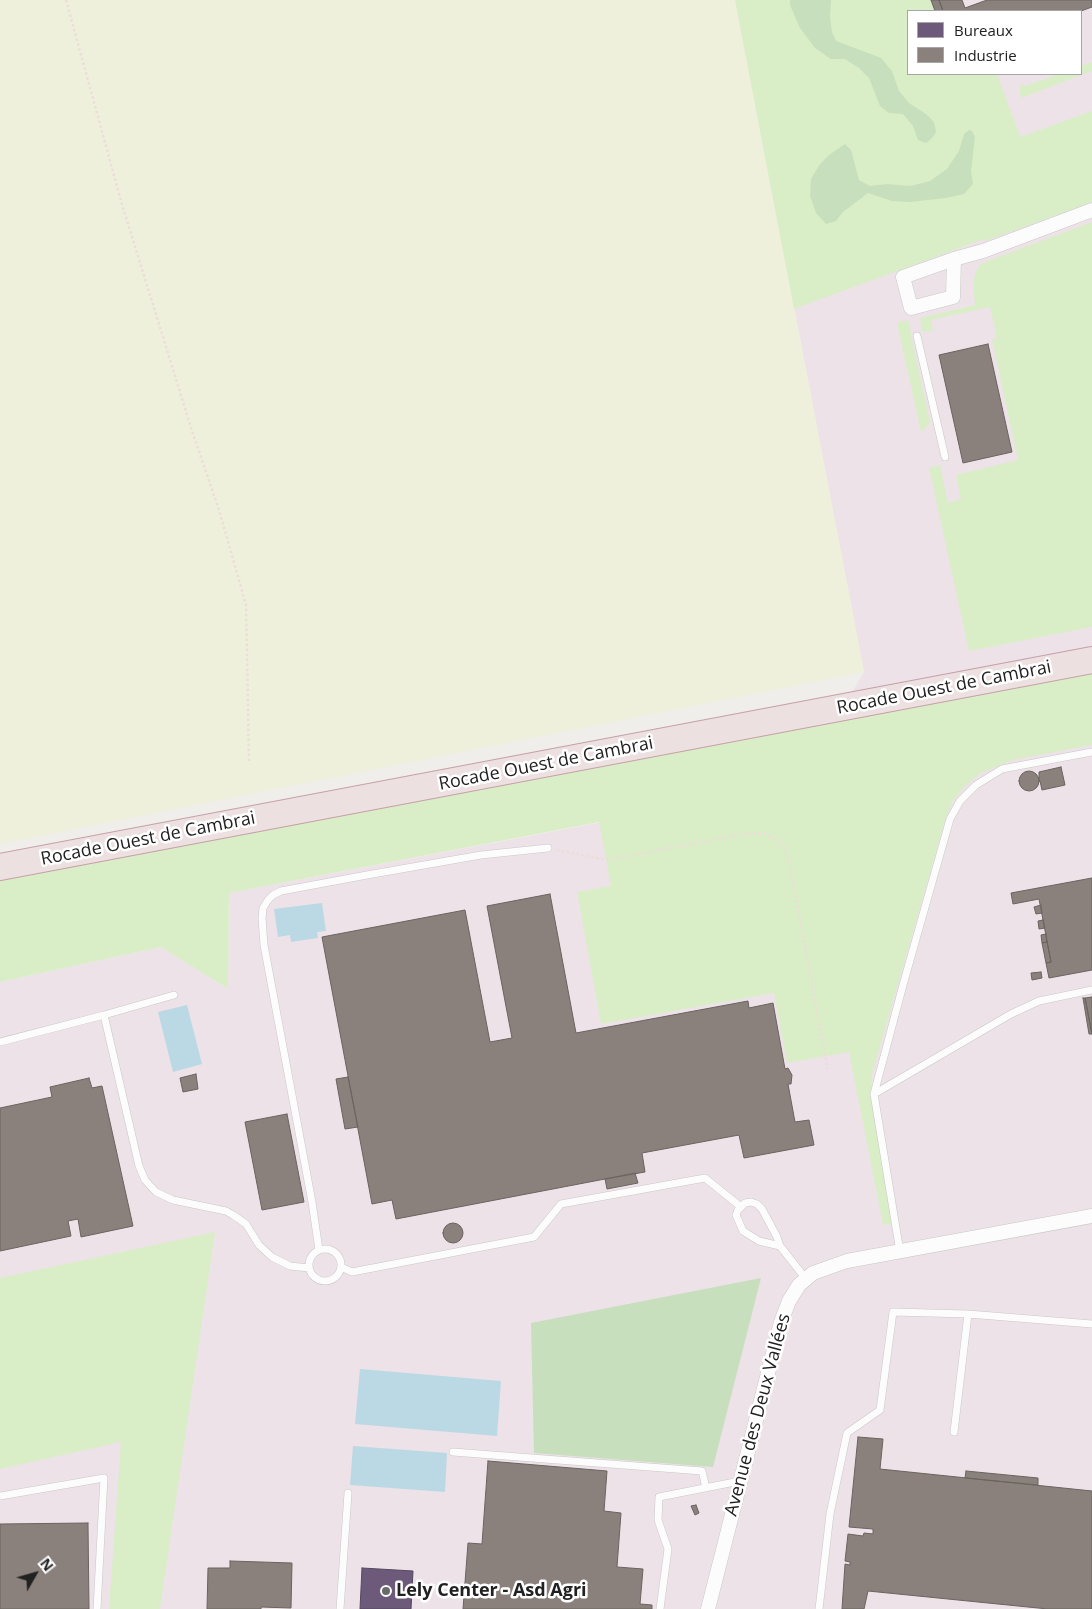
<!DOCTYPE html>
<html>
<head>
<meta charset="utf-8">
<style>
	body { margin:0 }
	#map { position:relative; width:1092px; height:1609px; overflow:hidden; background:#efeeea; font-family:"Open Sans",sans-serif }
	canvas { display:block }
	.legend { position:absolute; left:907px; top:10px; width:175px; height:65px; box-sizing:border-box; background:#fff; border:1px solid #a6a6a6; margin:0; padding:6px 9px; list-style:none; font-size:15px; color:#212121 }
	.legend li { display:flex; align-items:center; gap:10px; height:25px }
	.legend b { width:25px; border:1px solid #a6a6a6 }
	.north { position:absolute; left:10px; top:1549px; width:50px; height:50px; -webkit-text-stroke:4px #fff; paint-order:stroke; rotate:52deg; font-size:14px; font-weight:700; line-height:20px; text-align:center; color:#212121 }
	.north::after { content:''; display:block; margin:auto; width:18px; height:22px; background:#212121; clip-path:polygon(50% 0,100% 100%,50% 72%,0 100%) }
</style>
</head>
<body>
<div id="map">
<canvas width="1092" height="1609"></canvas>
<ul class="legend">
<li><b style="height:14px;background:#6d597a"></b>Bureaux</li>
<li><b style="height:14px;background:#8a817c"></b>Industrie</li>
</ul>
<div class="north">N</div>
</div>
<script>
const c = document.querySelector('canvas').getContext('2d');
c.lineJoin = 'round';
function fillPath(path, color) { c.fillStyle = color; c.fill(path, 'evenodd'); }
const shape = rows => new Path2D(rows.map(r => 'M' + r).join(''));
function stroke(path, color, width, dash) { c.strokeStyle = color; c.lineWidth = width; c.lineCap = dash ? 'butt' : 'round'; c.setLineDash(dash || []); c.stroke(path); }
function write(font, color, halo, rows, align = 'center') {
  c.font = font + ' "Open Sans",sans-serif'; c.lineWidth = 5; c.setLineDash([]); c.textBaseline = 'middle'; c.strokeStyle = halo; c.fillStyle = color; for (const [text, x, y, turn = 0] of rows) {
    c.save(); c.translate(x, y); c.rotate((+turn || 0) * Math.PI / 180); c.textAlign = isNaN(turn) ? turn : align; if (halo) c.strokeText(text, 0, 0); c.fillText(text, 0, 0); c.restore();
  }
}
const industrial = shape([
	[735,0,1092,0,1092,1609,0,1609,0,982,161,947,228,989,229,893,798,785,864,672],
	[908,11,1081,11,1081,74,908,74]
]);
const farmland = shape([
	[0,0,735,0,864,672,0,844]
]);
const grass = shape([
	[735,0,931,0,935,11,908,11,908,74,997,74,1020,137,1092,111,1092,202,985,241,984,239,794,309],
	[1092,62,1092,71,1021,98,1019,88,1022,84,1023,84,1025,86,1059,74,1081,74,1081,66],
	[1092,222,1092,627,969,651,929,468,940,465,948,503,961,499,956,475,1018,460,992,339,997,338,990,307,931,320,933,331,925,332,922,331,920,318,975,305,973,283,976,271,982,263],
	[908,320,930,423,921,432,897,323],
	[1092,672,1092,745,1012,760,979,774,965,786,953,800,946,817,872,1074,871,1090,894,1223,883,1225,849,1052,787,1063,774,993,601,1024,577,892,611,886,599,822,229,893,228,989,161,947,0,982,0,878],
	[215,1232,160,1609,109,1609,121,1442,0,1469,0,1278]
]);
const forest = shape([
	[790,0,831,0,830,17,832,32,836,41,881,58,892,71,899,91,909,103,926,114,934,122,936,132,932,138,926,143,918,140,913,126,903,114,889,113,880,106,869,78,859,68,845,59,831,59,815,48,800,28,790,5],
	[969,130,972,131,975,137,971,171,973,184,964,194,946,198,910,202,892,201,868,193,843,212,836,221,826,224,816,213,810,196,811,179,820,164,829,155,845,144,851,150,859,180,870,186,887,184,910,186,930,181,947,169,959,151,964,134],
	[761,1278,713,1467,534,1453,531,1323]
]);
const water = shape([
	[322,903,326,931,317,932,318,938,291,942,290,935,278,937,274,909],
	[187,1005,202,1064,173,1072,158,1012],
	[360,1369,501,1381,497,1436,355,1424],
	[353,1446,447,1453,445,1492,350,1485]
]);
const offices = shape([
	[362,1568,413,1571,411,1609,360,1609,362,1568]
]);
const industry = shape([
	[931,0,939,0,943,11,935,11,931,0],
	[939,0,962,0,965,8,987,0,1092,0,1092,7,1081,11,943,11,939,0],
	[988,344,1012,452,963,463,939,355,988,344],
	[1061,767,1065,785,1042,790,1040,781,1039,782,1039,772,1061,767],
	'1019 781a10 10 0 1 1 20 0a10 10 0 1 1-20 0Z',
	[1092,878,1092,970,1049,978,1046,963,1051,962,1039,899,1013,904,1011,893,1092,878],
	[550,894,576,1033,748,1001,749,1008,773,1003,785,1069,788,1068,792,1075,791,1084,788,1084,795,1122,809,1120,814,1145,744,1158,739,1135,642,1153,645,1172,605,1179,396,1219,392,1200,372,1204,322,937,465,910,490,1042,512,1038,487,906,550,894],
	[1041,905,1042,913,1036,914,1034,907,1041,905],
	[1043,920,1045,928,1039,929,1038,921,1043,920],
	[1046,934,1047,942,1042,943,1041,935,1046,934],
	[1047,942,1051,962,1046,963,1042,943,1047,942],
	[1041,972,1042,978,1032,980,1031,973,1041,972],
	[1092,997,1092,1034,1085,998,1092,997],
	[1083,998,1085,998,1092,1034,1089,1034,1083,998],
	[196,1074,198,1089,183,1092,180,1078,196,1074],
	[348,1077,358,1127,345,1129,336,1079,348,1077],
	[89,1078,92,1088,102,1086,133,1226,81,1237,78,1219,68,1221,71,1236,0,1251,0,1108,52,1097,50,1087,89,1078],
	[287,1114,304,1202,262,1210,245,1122,287,1114],
	[635,1173,638,1183,607,1189,605,1179,635,1173],
	'443 1233a10 10 0 1 1 20 0a10 10 0 1 1-20 0Z',
	[858,1437,883,1439,880,1469,1092,1491,1092,1609,1048,1609,868,1591,864,1609,842,1609,845,1564,850,1565,850,1562,845,1561,848,1534,863,1536,864,1533,873,1534,873,1529,849,1527,858,1437],
	[488,1461,607,1471,604,1511,621,1513,617,1567,643,1569,640,1604,652,1605,652,1609,463,1609,468,1543,482,1544,488,1461],
	[966,1471,1038,1478,1038,1485,965,1478,966,1471],
	[696,1505,699,1513,695,1515,691,1506,696,1505],
	[88,1523,89,1609,0,1609,0,1524,88,1523],
	[230,1561,292,1563,291,1608,261,1607,261,1609,207,1609,208,1568,230,1568,230,1561]
]);
const path = shape([
	[66,0,121,201,192,431,219,510,246,605,249,762],
	[557,850,606,860,750,833,765,834,778,840,785,849,789,860,826,1059,827,1069]
]);
const lane = shape([
	[917,336,945,457],
	[104,1015,174,995],
	[0,1042,104,1015,139,1166,145,1180,156,1192,173,1200,226,1211,233,1215,246,1224,259,1245,272,1257,290,1266,309,1268],
	[874,1094,1011,1014,1039,1001,1092,990],
	[780,1246,759,1241,743,1231,736,1215,738,1210,745,1203,751,1202,757,1204,762,1209,777,1237,780,1246,806,1279],
	'309 1265a16 16 0 1 1 32 0a16 16 0 1 1-32 0Z',
	[319,1250,312,1202,264,945,262,918,263,908,268,900,273,895,281,891,367,875,481,855,548,848],
	[900,1252,874,1094,903,985,950,819,960,801,976,785,1002,769,1092,752],
	[341,1267,352,1272,534,1237,561,1204,705,1178,741,1207],
	[954,1432,968,1314],
	[453,1452,702,1471,706,1488],
	[0,1496,104,1478,97,1609],
	[340,1609,348,1493],
	[660,1609,668,1549,658,1520,659,1497,740,1481],
	[819,1609,830,1514,847,1433,880,1410,893,1312,968,1314,1092,1324]
]);
const street = shape([
	[954,259,953,297,911,308,903,277,954,259,983,251,1092,210],
	[708,1609,781,1322,789,1301,799,1285,813,1273,847,1261,1092,1216]
]);
const highway = shape([
	[0,867,1092,660]
]);
const markers = [
	[386,1591,5,"#696967"]
];
const streetNames = [
	["Rocade Ouest de Cambrai",944,688,-11],
	["Rocade Ouest de Cambrai",546,764,-11],
	["Rocade Ouest de Cambrai",148,839,-11],
	["Avenue des Deux Vallées",758,1415,-75]
];
const poiNames = [
	["Lely Center - Asd Agri",396,1591]
];
fillPath(industrial, '#ede2e8');
fillPath(farmland, '#eef0dc');
fillPath(grass, '#d9eec7');
fillPath(forest, '#c7dfbd');
fillPath(water, '#bbd9e4');
fillPath(offices, '#6d597a');
stroke(offices, '#56485f', 1);
fillPath(industry, '#8a817c');
stroke(industry, '#6a6461', 1);
stroke(lane, '#c8c8c6', 8);
stroke(street, '#c8c8c6', 15);
stroke(highway, '#c69fa8', 28);
stroke(path, '#ecddd9', 2.5, [2.5, 2.5]);
stroke(lane, '#fdfcfc', 7);
stroke(street, '#fdfcfc', 14);
stroke(highway, '#ece0e1', 26);
for (const [x, y, r, color] of markers) { const dot = new Path2D(); dot.arc(x, y, r, 0, 2 * Math.PI); c.fillStyle = color; c.fill(dot); stroke(dot, '#fff', 2); }
write('18px', '#212121', '#fff', streetNames);
write('bold 18px', '#212121', '#fff', poiNames, 'left');
</script>
</body>
</html>
